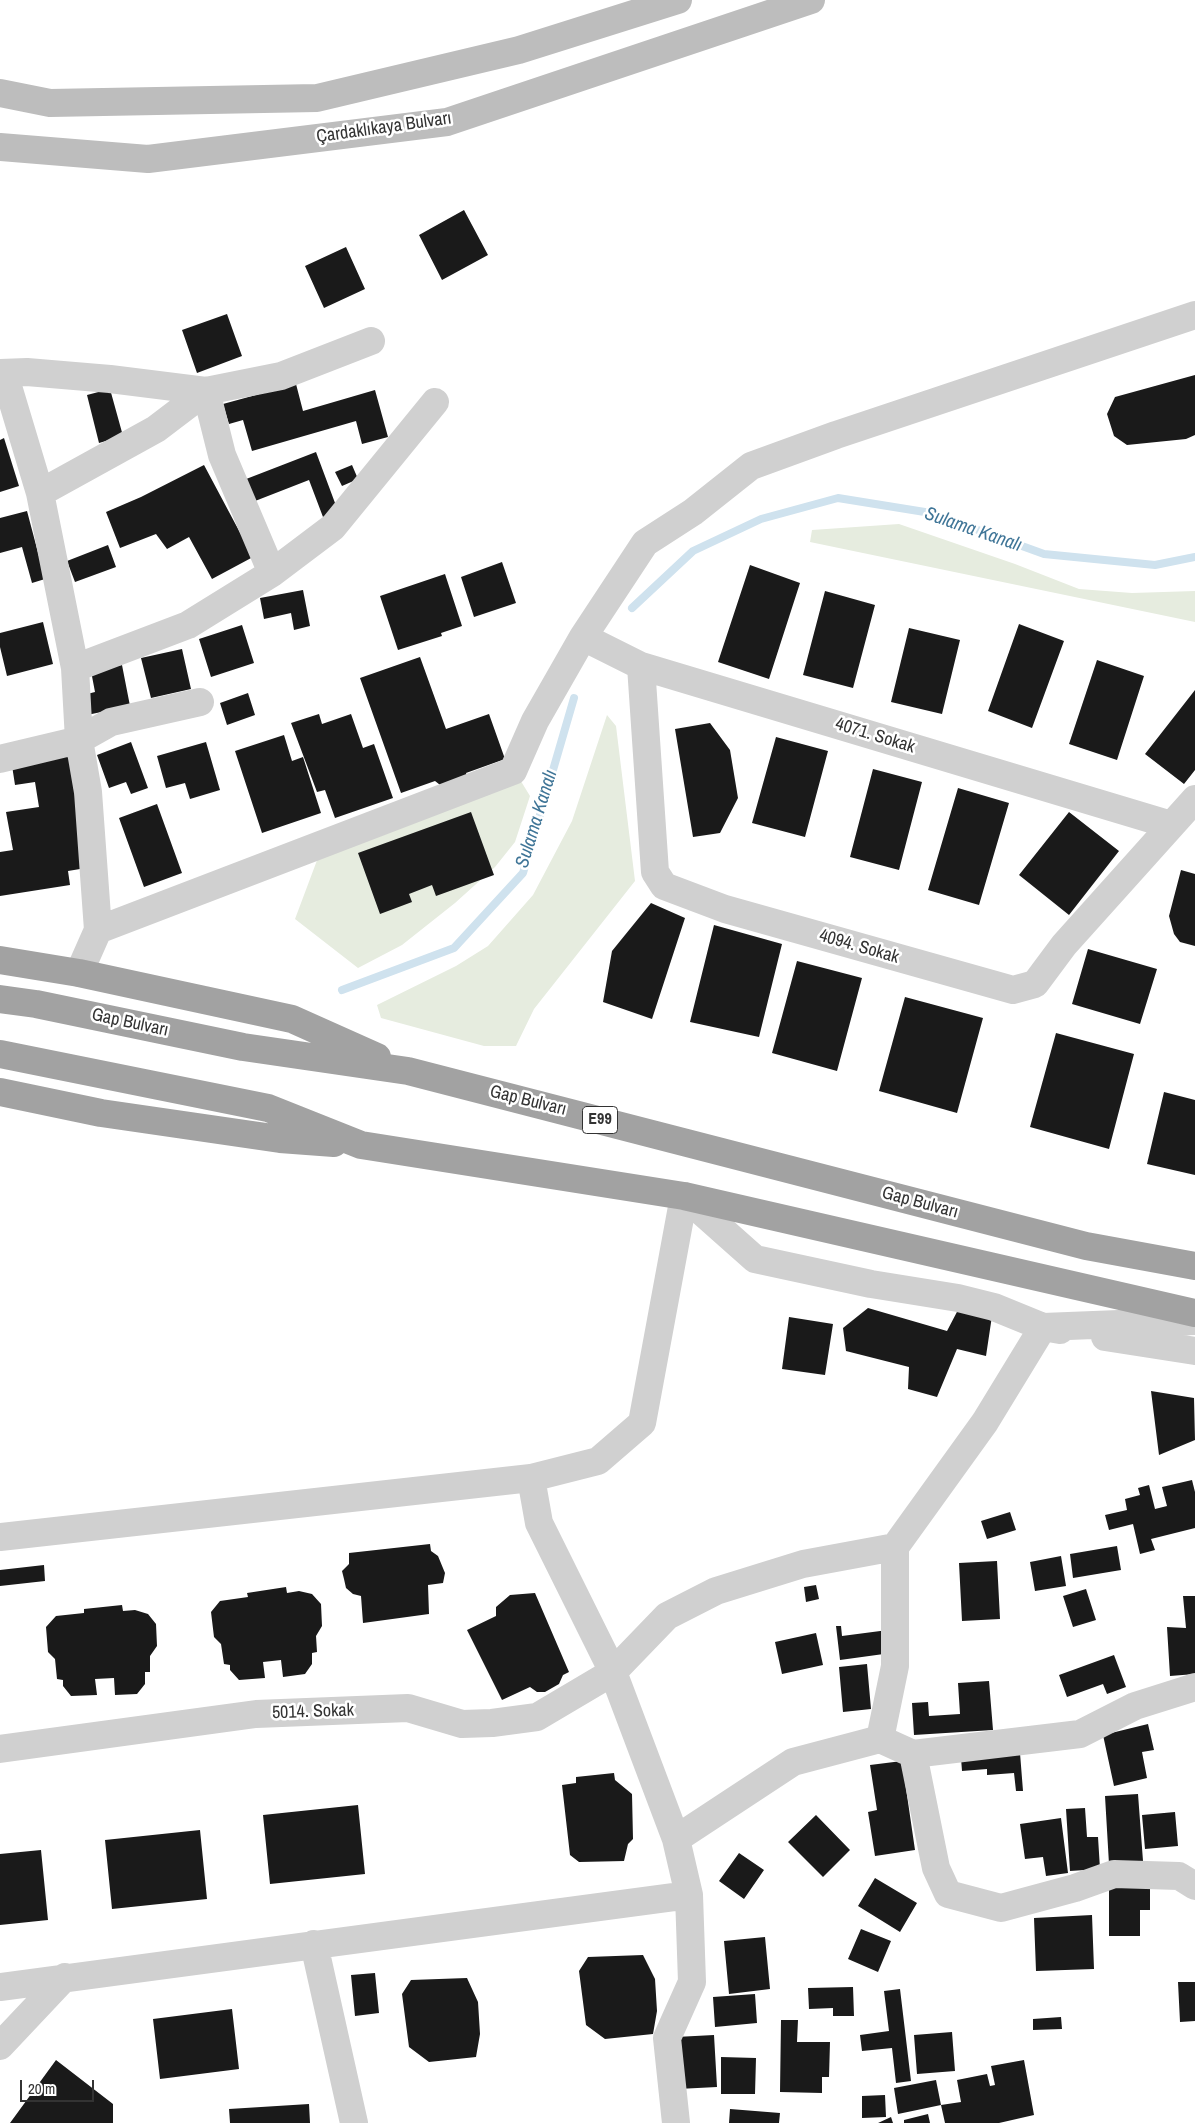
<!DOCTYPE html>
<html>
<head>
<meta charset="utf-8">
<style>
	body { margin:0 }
	#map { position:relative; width:1195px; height:2123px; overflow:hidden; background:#fff; font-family:"Archivo Narrow",sans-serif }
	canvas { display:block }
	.scale { position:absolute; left:20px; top:2080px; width:74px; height:22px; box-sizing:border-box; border:2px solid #333; border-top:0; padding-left:6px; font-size:15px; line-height:18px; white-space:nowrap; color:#333; -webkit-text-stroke:4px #fff; paint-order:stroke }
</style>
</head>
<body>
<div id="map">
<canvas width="1195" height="2123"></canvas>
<div class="scale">20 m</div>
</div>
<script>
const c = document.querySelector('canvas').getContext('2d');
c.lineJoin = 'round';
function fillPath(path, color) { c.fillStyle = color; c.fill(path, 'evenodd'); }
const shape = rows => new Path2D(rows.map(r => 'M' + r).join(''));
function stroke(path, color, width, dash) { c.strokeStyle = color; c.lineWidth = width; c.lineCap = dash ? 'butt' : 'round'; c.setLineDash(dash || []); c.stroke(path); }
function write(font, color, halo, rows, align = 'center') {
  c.font = font + ' "Archivo Narrow",sans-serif'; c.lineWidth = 5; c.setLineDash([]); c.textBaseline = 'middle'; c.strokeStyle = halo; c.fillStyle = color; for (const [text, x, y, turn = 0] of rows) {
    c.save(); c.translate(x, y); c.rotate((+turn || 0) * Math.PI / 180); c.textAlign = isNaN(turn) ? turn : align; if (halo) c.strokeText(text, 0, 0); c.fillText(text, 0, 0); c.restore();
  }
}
const green = shape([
	[899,524,1015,564,1079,589,1132,593,1195,591,1195,622,810,542,812,530],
	[607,715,616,726,635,881,534,1009,516,1046,484,1046,381,1018,377,1005,456,966,488,946,533,895,572,821],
	[519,778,530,796,515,842,495,867,455,903,402,945,358,968,295,919,322,847]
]);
const stream = shape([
	[632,608,693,551,761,519,838,498,931,513,1044,554,1155,565,1195,557],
	[342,990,454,948,523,873,574,698]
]);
const building = shape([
	[464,210,488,255,442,280,419,235],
	[346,247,365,289,324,308,305,266],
	[227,314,242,356,197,373,182,330],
	[1195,375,1195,435,1186,439,1127,445,1114,436,1107,414,1115,397],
	[296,384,303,411,375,390,388,437,362,444,356,421,252,451,243,420,229,424,223,404],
	[110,389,123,436,99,443,87,395],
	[4,438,19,486,0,492,0,440],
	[316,452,338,511,323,517,309,480,250,503,241,481],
	[204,465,253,557,212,579,189,537,167,549,156,534,120,548,106,512,141,497],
	[352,465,358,479,342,486,335,472],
	[27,511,45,579,32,583,22,547,0,553,0,518],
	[108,545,116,567,75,582,67,561],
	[502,562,516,603,474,617,461,577],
	[750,565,800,583,769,679,718,662],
	[445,574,462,626,441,633,442,636,398,650,380,596],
	[303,590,310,626,294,630,291,613,264,619,260,598],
	[825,591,875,605,853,688,803,675],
	[43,622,53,664,7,676,0,647,0,633],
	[1019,624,1064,641,1032,728,988,711],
	[242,625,254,663,211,677,199,639],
	[909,628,960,640,942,714,891,702],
	[182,649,191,689,151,698,141,658],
	[420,657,446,729,489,714,505,759,466,773,468,779,444,788,435,781,401,793,360,678],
	[1097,660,1144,676,1117,760,1069,744],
	[122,665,130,706,87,715,83,695,95,692,91,671],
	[1195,690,1195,770,1184,784,1145,754],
	[248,693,255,715,227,725,220,703],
	[319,714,322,724,351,714,363,748,374,744,393,798,335,818,325,790,317,792,291,723],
	[710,723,730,750,738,798,720,833,693,837,675,729],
	[284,735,292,761,303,757,321,813,262,833,235,751],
	[776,737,828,751,805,837,752,823],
	[131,742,148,788,131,794,126,782,109,788,97,755],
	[206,742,220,790,190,799,185,783,166,788,157,756],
	[68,750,86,868,68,871,70,885,0,896,0,852,13,850,6,812,39,807,35,782,15,785,11,759],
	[873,769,922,782,899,870,850,857],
	[958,788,1009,803,979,905,928,890],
	[157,804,182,873,144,887,119,818],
	[471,812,494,875,436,896,432,885,409,894,412,902,380,914,358,853],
	[1069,812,1119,851,1069,915,1019,875],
	[1181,870,1195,874,1195,946,1180,942,1174,934,1169,916],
	[651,903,685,918,652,1019,603,1002,612,951],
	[714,925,782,944,759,1037,690,1022],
	[1088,949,1157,969,1140,1024,1072,1004],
	[797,961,862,978,837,1071,772,1053],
	[905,997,983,1018,957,1113,879,1091],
	[1056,1033,1134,1054,1109,1149,1030,1127],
	[1164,1092,1195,1100,1195,1175,1147,1164],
	[868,1308,947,1331,959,1308,992,1316,986,1356,957,1349,937,1397,908,1389,909,1367,846,1351,843,1328],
	[789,1317,833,1324,825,1375,782,1369],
	[1151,1391,1194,1398,1195,1440,1159,1455],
	[1192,1480,1195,1492,1195,1528,1151,1539,1155,1550,1140,1554,1133,1524,1109,1530,1105,1515,1127,1510,1125,1499,1140,1495,1138,1488,1149,1485,1155,1509,1167,1506,1162,1487],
	[1010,1512,1016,1530,987,1539,981,1521],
	[430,1544,431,1551,438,1556,445,1573,443,1583,428,1585,429,1614,363,1623,361,1596,353,1594,346,1588,344,1579,342,1571,349,1564,349,1553],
	[1117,1546,1121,1570,1073,1578,1070,1554],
	[1061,1556,1066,1586,1035,1591,1030,1562],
	[997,1561,1000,1619,962,1621,959,1563],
	[44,1565,45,1581,0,1586,0,1570],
	[816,1585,819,1599,806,1602,804,1587],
	[286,1587,287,1593,299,1591,312,1594,321,1604,322,1626,316,1636,317,1652,312,1653,312,1664,305,1674,283,1677,281,1660,263,1662,265,1678,239,1680,230,1670,230,1665,224,1664,221,1644,214,1637,211,1612,220,1601,248,1597,247,1593],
	[1086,1589,1096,1620,1073,1627,1063,1596],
	[535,1593,569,1672,563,1675,559,1684,545,1692,537,1692,530,1687,502,1700,467,1630,496,1616,496,1607,510,1595],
	[1183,1596,1195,1596,1195,1674,1170,1676,1167,1627,1186,1628],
	[122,1605,123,1611,135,1610,148,1614,156,1624,157,1646,150,1656,150,1672,145,1672,145,1684,137,1694,115,1695,114,1678,95,1679,97,1695,71,1696,63,1686,63,1680,57,1679,55,1659,48,1652,46,1627,56,1616,84,1613,84,1609],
	[836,1626,841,1626,842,1636,888,1630,891,1653,840,1660],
	[816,1633,823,1665,782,1674,775,1642],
	[1114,1655,1126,1687,1107,1694,1103,1684,1067,1697,1059,1675],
	[867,1664,871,1709,843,1712,839,1667],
	[989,1681,993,1730,914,1735,912,1703,928,1702,929,1716,960,1714,958,1683],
	[1148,1724,1154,1750,1142,1752,1147,1778,1114,1786,1103,1735],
	[1020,1753,1023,1791,1016,1791,1014,1773,987,1775,987,1769,962,1771,961,1758],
	[902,1761,915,1850,875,1856,868,1812,877,1810,870,1765],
	[614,1773,615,1780,632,1794,633,1839,628,1844,624,1861,579,1862,570,1855,562,1785,576,1783,576,1777],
	[1138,1794,1143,1861,1109,1864,1105,1796],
	[358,1805,365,1874,270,1884,263,1815],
	[1085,1808,1087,1837,1098,1837,1100,1869,1070,1871,1066,1809],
	[1175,1812,1178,1846,1145,1849,1142,1815],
	[816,1815,850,1850,823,1877,788,1842],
	[1061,1818,1068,1873,1046,1876,1043,1857,1025,1859,1020,1824],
	[200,1830,207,1899,112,1909,105,1840],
	[41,1850,48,1920,0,1925,0,1854],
	[739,1853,764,1870,744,1899,719,1881],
	[875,1878,917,1903,900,1932,858,1906],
	[1109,1884,1150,1884,1150,1910,1140,1910,1140,1936,1109,1936],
	[1092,1915,1094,1969,1036,1971,1034,1918],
	[861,1929,891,1941,878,1972,848,1959],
	[765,1937,770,1989,729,1994,724,1941],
	[643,1955,655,1979,657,2011,653,2034,605,2039,586,2025,579,1971,588,1957],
	[375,1973,379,2013,355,2016,351,1975],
	[467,1978,478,2002,480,2034,476,2057,429,2062,409,2047,402,1994,411,1980],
	[1178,1982,1195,1982,1195,2021,1180,2022],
	[853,1987,854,2016,833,2016,833,2008,809,2009,808,1988],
	[900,1989,911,2081,896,2083,892,2048,862,2051,860,2035,889,2031,884,1991],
	[755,1994,757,2023,715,2027,713,1997],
	[232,2009,239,2069,160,2079,153,2019],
	[1061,2017,1062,2029,1033,2030,1033,2019],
	[781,2020,798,2020,797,2042,830,2042,829,2077,822,2077,822,2093,780,2092],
	[952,2032,955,2071,917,2074,914,2035],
	[714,2035,717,2087,678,2089,676,2037],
	[721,2057,756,2058,755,2094,721,2094],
	[56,2060,113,2104,113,2123,10,2123],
	[1024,2060,1034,2115,999,2123,945,2123,941,2105,961,2102,957,2080,987,2074,990,2086,995,2085,991,2066],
	[936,2080,941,2105,898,2114,894,2088],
	[885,2095,886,2117,862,2118,862,2096],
	[309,2104,310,2123,230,2123,229,2109],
	[730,2109,780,2113,779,2123,729,2123],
	[928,2114,930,2123,904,2123,904,2120],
	[891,2117,893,2123,878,2123]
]);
const minor = shape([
	[0,373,27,372,110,379,206,391,281,376,371,341],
	[4,373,40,493,75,668,79,740,88,792,98,930],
	[40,493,156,429,206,391,222,455,272,573],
	[583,637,641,666,1171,825],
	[641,666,655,872,664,886,725,909,1013,990,1035,984,1064,945,1195,799],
	[75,668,188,625,272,573,333,527,435,402],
	[0,759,79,740,111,722,200,702],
	[79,973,98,930,513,771,535,721,583,637,645,543,693,512,751,466,836,435,1195,315],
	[684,1196,755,1259,871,1284,958,1298,994,1307,1043,1327,1060,1330],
	[1105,1337,1195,1351],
	[531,1478,539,1523,613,1672,676,1839],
	[0,1537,531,1478,598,1461,642,1423,684,1196],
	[880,1739,913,1754,936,1868,948,1894,1001,1908,1075,1888,1114,1874,1179,1876,1195,1886],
	[0,1749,256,1714,408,1708,462,1724,492,1723,537,1717,613,1672,667,1616,716,1591,803,1564,895,1547],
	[913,1754,1080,1734,1135,1706,1195,1687],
	[314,1944,354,2123],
	[0,1987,689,1895],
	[0,2046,65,1977],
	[676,2123,667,2038,692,1982,689,1895,676,1839,793,1762,880,1739,895,1666,895,1547,985,1422,1043,1327,1195,1321]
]);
const secondary = shape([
	[0,93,50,103,317,98,519,50,678,0],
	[0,147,148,159,447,122,811,0]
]);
const trunk = shape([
	[0,960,79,973,292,1019,377,1057],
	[0,999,36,1004,243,1047,408,1071,1086,1246,1195,1266],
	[0,1054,268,1108,361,1145,684,1196,1195,1313],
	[0,1092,101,1113,280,1139,334,1143]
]);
const shields = [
	[600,1120,35]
];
const shieldNames = [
	["E99",600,1120]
];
const streetNames = [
	["Çardaklıkaya Bulvarı",384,128,-8],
	["4071. Sokak",875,736,17],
	["4094. Sokak",859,947,16],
	["Gap Bulvarı",130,1023,12],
	["Gap Bulvarı",528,1101,14],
	["Gap Bulvarı",920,1203,15],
	["5014. Sokak",313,1712,-2]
];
const waterNames = [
	["Sulama Kanalı",973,530,19],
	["Sulama Kanalı",537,819,-73]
];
fillPath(green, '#e6ecdf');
stroke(stream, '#cfe2ee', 8);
fillPath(building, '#1a1a1a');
stroke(minor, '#d0d0d0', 28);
stroke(secondary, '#bdbdbd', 28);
stroke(trunk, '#a2a2a2', 28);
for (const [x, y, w] of shields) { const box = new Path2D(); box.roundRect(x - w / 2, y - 13.5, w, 27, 4); c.fillStyle = '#fff'; c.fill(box); stroke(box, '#333', 1); }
write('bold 16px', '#333', null, shieldNames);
write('18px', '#333', '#fff', streetNames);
write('italic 19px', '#3f7597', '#fff', waterNames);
</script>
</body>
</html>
